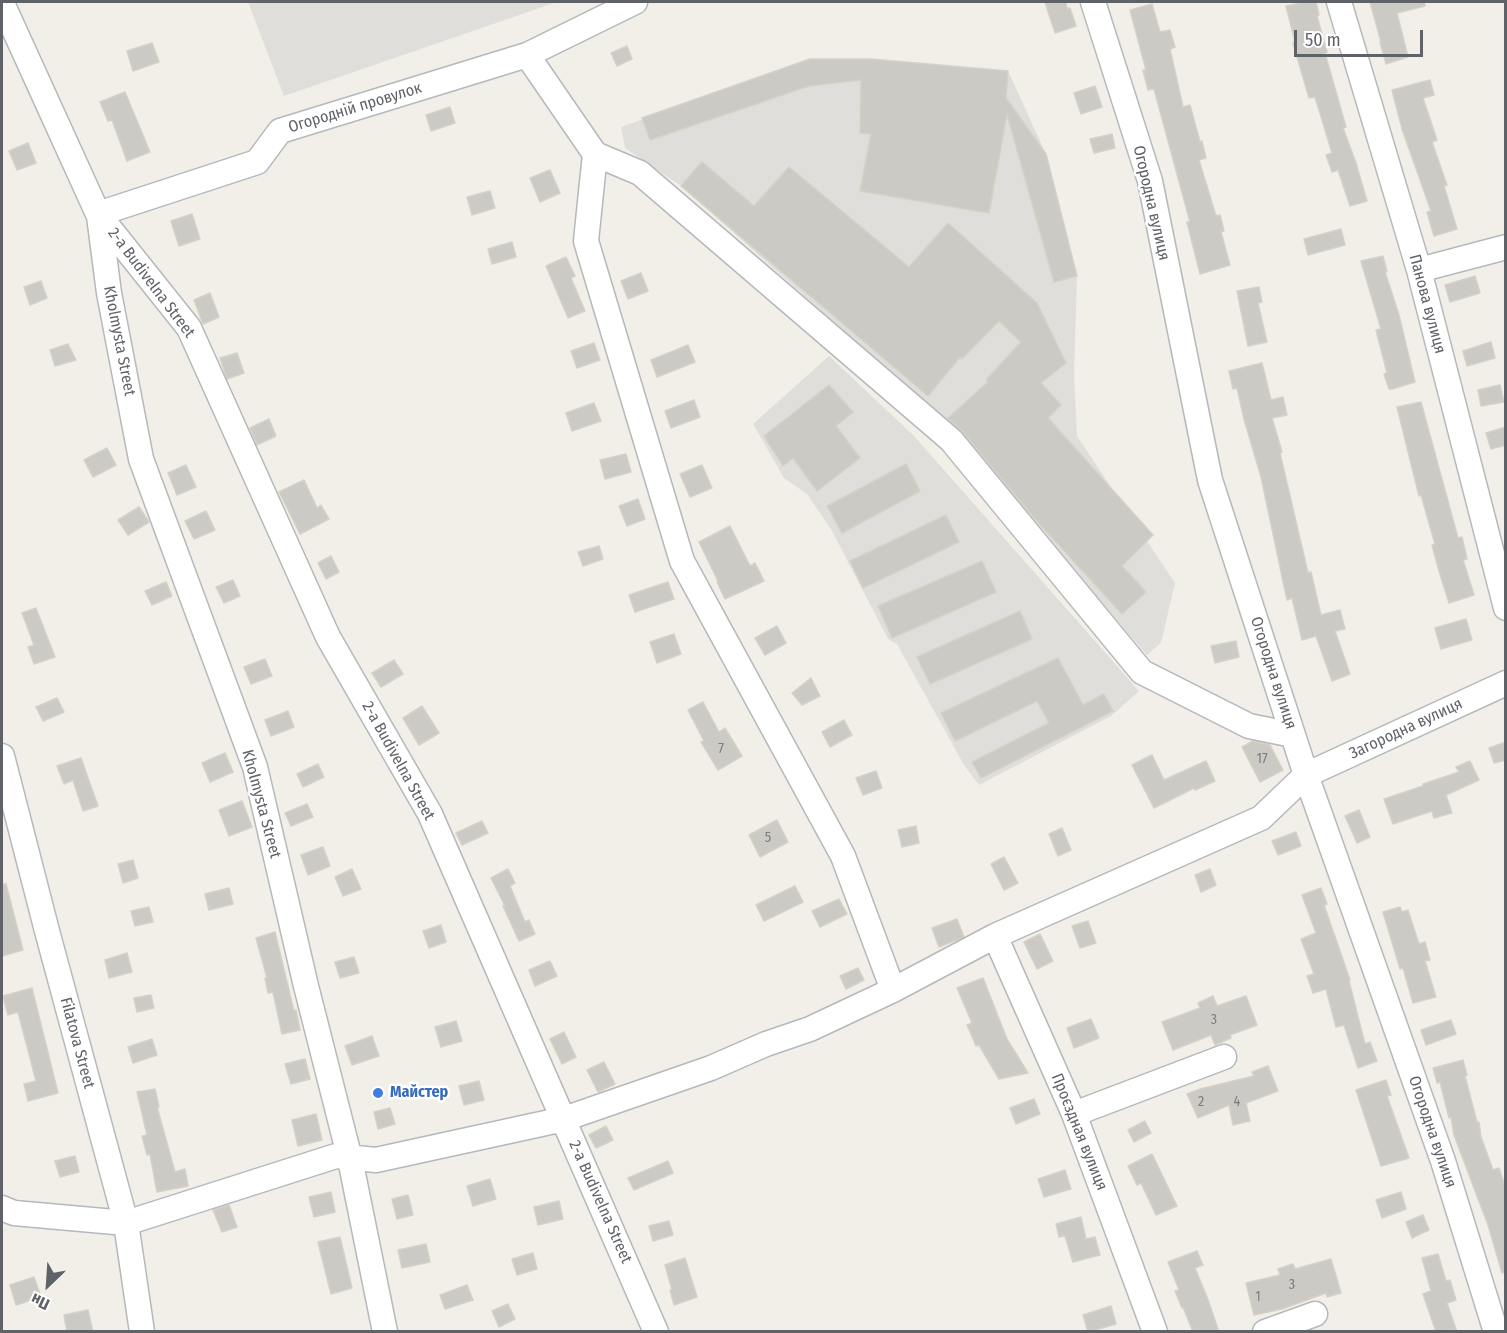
<!DOCTYPE html>
<html>
<head>
<meta charset="utf-8">
<style>
	body { margin:0 }
	#map { position:relative; width:1507px; height:1333px; overflow:hidden; background:#f1efe8; font-family:"Fira Sans Condensed",sans-serif }
	canvas { display:block }
	.frame { position:absolute; inset:0; border:3px solid #5f6368; pointer-events:none }
	.north { position:absolute; left:18px; top:1255px; width:60px; height:60px; -webkit-text-stroke:4px #fff; paint-order:stroke; rotate:205deg; font-size:16px; font-weight:700; line-height:24px; text-align:center; color:#5f6368 }
	.north::after { content:''; display:block; margin:auto; width:21px; height:27px; background:#5f6368; clip-path:polygon(50% 0,100% 100%,50% 72%,0 100%) }
	.scale { position:absolute; left:1294px; top:30px; width:129px; height:27px; box-sizing:border-box; border:3px solid #5f6368; border-top:0; padding-left:8px; font-size:18px; line-height:21px; white-space:nowrap; color:#5f6368; -webkit-text-stroke:4px #fff; paint-order:stroke }
</style>
</head>
<body>
<div id="map">
<canvas width="1507" height="1333"></canvas>
<div class="frame"></div>
<div class="north">Пн</div>
<div class="scale">50 m</div>
</div>
<script>
const c = document.querySelector('canvas').getContext('2d');
c.lineJoin = 'round';
function fillPath(path, color) { c.fillStyle = color; c.fill(path, 'evenodd'); }
const shape = rows => new Path2D(rows.map(r => 'M' + r).join(''));
function stroke(path, color, width, dash) { c.strokeStyle = color; c.lineWidth = width; c.lineCap = dash ? 'butt' : 'round'; c.setLineDash(dash || []); c.stroke(path); }
function write(font, color, halo, rows, align = 'center') {
  c.font = font + ' "Fira Sans Condensed",sans-serif'; c.lineWidth = 5; c.setLineDash([]); c.textBaseline = 'middle'; c.strokeStyle = halo; c.fillStyle = color; for (const [text, x, y, turn = 0] of rows) {
    c.save(); c.translate(x, y); c.rotate((+turn || 0) * Math.PI / 180); c.textAlign = isNaN(turn) ? turn : align; if (halo) c.strokeText(text, 0, 0); c.fillText(text, 0, 0); c.restore();
  }
}
const industrial = shape([
	[248,2,557,2,284,96],
	[810,59,871,59,1008,71,1046,154,1077,276,1074,376,1077,436,1175,583,1161,643,1147,655,945,421,681,186,625,148,621,127],
	[829,356,914,436,1139,691,1111,716,979,785,964,765,897,644,888,639,832,531,807,494,784,478,753,424]
]);
const building = shape([
	[1045,2,1066,2,1067,9,1070,8,1076,26,1055,33,1045,2],
	[1306,2,1316,2,1319,15,1317,16,1327,52,1325,53,1346,127,1343,128,1356,163,1367,201,1350,206,1338,170,1332,172,1326,155,1332,153,1315,97,1309,98,1293,43,1295,42,1286,6,1306,2],
	[1370,2,1424,2,1425,6,1397,13,1408,57,1386,64,1380,42,1381,42,1370,2],
	[1152,4,1160,32,1170,30,1175,47,1170,49,1183,107,1190,105,1200,142,1202,141,1206,158,1199,160,1216,216,1220,215,1224,231,1221,232,1230,265,1200,274,1187,222,1190,222,1154,89,1148,90,1143,70,1146,70,1130,10,1152,4],
	[152,43,159,62,133,71,127,51,152,43],
	[627,46,632,59,617,66,611,53,627,46],
	[810,59,871,59,1008,71,1006,98,1046,154,1077,276,1054,282,1007,114,989,213,860,191,871,134,860,133,861,80,809,86,650,140,642,118,810,59],
	[1430,80,1434,95,1423,98,1437,140,1432,142,1447,185,1444,186,1457,229,1434,236,1427,212,1431,211,1402,129,1392,90,1430,80],
	[1095,86,1102,107,1081,114,1074,93,1095,86],
	[125,92,150,152,127,161,112,120,108,121,100,102,125,92],
	[450,107,455,123,431,131,426,115,450,107],
	[1112,134,1115,148,1094,153,1090,139,1112,134],
	[28,143,36,163,17,170,9,151,28,143],
	[702,162,754,206,789,167,909,267,948,223,1037,303,1066,363,1041,383,1061,405,1048,418,1153,535,1122,566,1146,592,1122,614,1035,519,962,431,948,418,988,382,986,380,1021,342,999,321,962,359,960,357,928,396,681,186,702,162],
	[550,170,560,193,540,202,530,178,550,170],
	[490,191,495,208,472,215,467,197,490,191],
	[192,214,200,239,179,246,171,221,192,214],
	[1341,229,1345,245,1308,255,1304,239,1341,229],
	[512,242,516,257,492,264,488,249,512,242],
	[1383,256,1387,272,1385,272,1399,315,1415,382,1392,389,1389,389,1384,374,1387,373,1376,330,1381,329,1361,261,1383,256],
	[566,257,575,276,571,278,585,311,568,318,546,266,566,257],
	[641,273,648,291,628,299,621,281,641,273],
	[1475,276,1480,293,1450,302,1445,285,1475,276],
	[41,281,47,298,30,305,24,287,41,281],
	[1259,287,1262,302,1258,303,1267,342,1248,346,1237,291,1259,287],
	[210,293,219,317,203,324,194,300,210,293],
	[1491,342,1495,358,1467,366,1463,351,1491,342],
	[594,343,600,360,577,368,571,351,594,343],
	[68,344,76,360,55,366,50,350,68,344],
	[688,345,695,362,657,377,651,360,688,345],
	[237,353,244,373,227,379,220,358,237,353],
	[1262,363,1271,400,1283,397,1287,415,1272,418,1282,452,1280,453,1308,573,1311,572,1321,615,1340,610,1345,629,1335,631,1350,674,1332,681,1316,636,1302,640,1292,598,1287,600,1261,477,1244,419,1237,388,1233,389,1229,371,1262,363],
	[829,385,853,412,836,426,860,458,817,491,793,458,783,466,764,436,829,385],
	[1500,385,1504,402,1481,406,1478,390,1500,385],
	[694,400,700,417,671,428,665,411,694,400],
	[1421,402,1458,538,1462,537,1467,559,1463,560,1474,595,1449,603,1439,571,1432,545,1435,544,1421,495,1419,496,1397,407,1421,402],
	[594,403,601,421,572,431,566,413,594,403],
	[269,419,276,436,257,445,250,428,269,419],
	[1506,427,1506,445,1491,449,1486,433,1506,427],
	[107,448,116,465,93,477,84,460,107,448],
	[626,454,631,472,605,479,600,460,626,454],
	[906,464,920,491,842,533,827,506,906,464],
	[186,465,196,487,177,495,168,473,186,465],
	[702,465,712,488,690,497,680,474,702,465],
	[304,480,317,508,321,505,329,519,300,534,279,492,304,480],
	[638,499,645,519,627,526,619,506,638,499],
	[139,507,149,522,128,535,118,520,139,507],
	[206,511,215,530,194,539,185,521,206,511],
	[946,515,959,542,863,588,850,561,946,515],
	[730,526,750,566,755,563,764,581,725,599,717,582,718,581,699,542,730,526],
	[599,546,603,559,583,566,578,552,599,546],
	[331,556,339,572,326,579,318,563,331,556],
	[982,561,996,592,892,638,878,606,982,561],
	[233,580,240,596,224,603,216,587,233,580],
	[166,582,172,596,152,605,145,591,166,582],
	[668,582,674,599,635,612,629,595,668,582],
	[36,608,55,657,34,664,28,647,34,645,22,613,36,608],
	[1020,611,1032,639,930,684,917,657,1020,611],
	[1466,619,1472,640,1441,649,1435,628,1466,619],
	[777,626,786,643,765,655,755,638,777,626],
	[674,634,681,654,657,663,650,642,674,634],
	[1236,641,1239,657,1215,663,1211,646,1236,641],
	[1058,658,1083,705,1104,694,1113,711,981,778,972,762,1049,723,1037,701,955,741,941,713,1058,658],
	[265,659,272,676,251,684,244,667,265,659],
	[394,660,403,674,381,687,372,673,394,660],
	[811,678,820,696,802,705,792,693,811,678],
	[57,698,64,712,43,721,36,707,57,698],
	[703,702,719,732,725,728,742,756,718,770,701,742,704,741,688,710,703,702],
	[422,706,439,733,419,745,403,718,422,706],
	[288,711,294,727,271,736,265,720,288,711],
	[844,720,852,735,830,747,822,732,844,720],
	[1253,741,1270,745,1283,770,1260,782,1242,747,1253,741],
	[1506,742,1506,760,1494,763,1489,748,1506,742],
	[225,753,233,772,210,782,202,763,225,753],
	[1152,755,1164,780,1206,761,1215,781,1195,790,1194,788,1154,808,1132,765,1152,755],
	[81,758,98,806,83,811,73,780,64,784,57,766,81,758],
	[1470,761,1479,780,1446,795,1452,813,1434,818,1432,811,1393,824,1384,799,1423,786,1423,784,1459,772,1456,767,1470,761],
	[318,764,324,777,303,787,297,774,318,764],
	[876,771,882,788,863,795,856,778,876,771],
	[242,801,252,827,229,836,219,810,242,801],
	[307,804,313,817,291,826,285,813,307,804],
	[1359,810,1370,837,1357,843,1345,816,1359,810],
	[777,820,788,842,760,857,749,835,777,820],
	[482,821,488,833,462,845,456,833,482,821],
	[916,826,919,843,902,847,898,830,916,826],
	[1062,828,1071,850,1058,856,1049,834,1062,828],
	[1296,832,1301,846,1278,855,1272,841,1296,832],
	[323,847,330,866,308,875,301,855,323,847],
	[1004,857,1018,883,1004,890,991,864,1004,857],
	[133,860,138,878,123,883,118,864,133,860],
	[352,869,361,889,343,896,335,877,352,869],
	[508,869,515,883,510,886,525,922,529,920,535,934,519,941,503,906,505,906,491,878,508,869],
	[1210,869,1216,885,1201,892,1195,875,1210,869],
	[2,884,6,884,23,950,2,956,2,884],
	[795,886,803,902,764,921,756,905,795,886],
	[229,888,233,904,209,910,205,894,229,888],
	[1321,888,1327,904,1324,905,1350,980,1349,981,1365,1044,1370,1042,1377,1061,1358,1068,1344,1025,1336,1027,1326,989,1313,993,1307,976,1314,974,1301,939,1316,933,1302,895,1321,888],
	[839,899,847,914,820,927,812,911,839,899],
	[149,907,153,922,135,926,131,911,149,907],
	[1400,907,1402,912,1408,910,1419,944,1425,942,1430,960,1425,961,1436,997,1413,1003,1403,968,1400,969,1383,912,1400,907],
	[957,919,964,937,939,947,932,928,957,919],
	[1088,921,1096,943,1080,948,1072,926,1088,921],
	[441,925,446,942,429,948,423,931,441,925],
	[275,932,294,1011,296,1010,300,1030,282,1034,273,992,268,993,265,978,267,978,256,938,275,932],
	[1040,934,1053,961,1037,969,1024,942,1040,934],
	[127,953,132,972,109,978,105,960,127,953],
	[354,957,359,973,340,978,335,962,354,957],
	[550,961,557,976,535,986,529,970,550,961],
	[858,968,864,980,846,989,840,976,858,968],
	[983,978,1007,1039,1028,1073,999,1079,979,1045,976,1046,967,1025,972,1023,957,988,983,978],
	[32,988,58,1093,28,1101,24,1084,36,1081,18,1012,8,1015,3,996,32,988],
	[151,995,154,1008,137,1012,134,998,151,995],
	[1213,996,1217,1006,1246,996,1257,1025,1230,1035,1231,1038,1215,1045,1211,1035,1173,1050,1162,1022,1200,1008,1198,1003,1213,996],
	[1091,1019,1099,1038,1074,1048,1067,1028,1091,1019],
	[1451,1020,1456,1034,1426,1045,1421,1030,1451,1020],
	[456,1021,462,1041,441,1047,435,1027,456,1021],
	[564,1032,576,1057,562,1064,550,1039,564,1032],
	[372,1036,379,1056,352,1065,345,1046,372,1036],
	[152,1039,157,1055,133,1063,128,1047,152,1039],
	[305,1059,310,1079,291,1084,285,1064,305,1059],
	[1463,1060,1467,1075,1465,1076,1477,1122,1479,1122,1481,1137,1493,1170,1499,1168,1506,1189,1506,1272,1502,1273,1488,1225,1454,1135,1451,1117,1449,1118,1440,1082,1437,1083,1433,1068,1463,1060],
	[604,1062,615,1084,598,1092,587,1070,604,1062],
	[1268,1066,1278,1091,1246,1103,1250,1121,1233,1125,1229,1105,1198,1118,1187,1094,1200,1089,1254,1076,1252,1072,1268,1066],
	[1386,1080,1391,1095,1387,1096,1409,1158,1381,1166,1356,1090,1386,1080],
	[479,1081,484,1100,464,1105,459,1086,479,1081],
	[155,1089,159,1107,157,1107,175,1172,185,1169,188,1186,157,1192,150,1154,147,1155,142,1136,147,1135,137,1092,155,1089],
	[1034,1099,1040,1114,1016,1124,1010,1108,1034,1099],
	[390,1108,395,1124,378,1129,374,1112,390,1108],
	[316,1114,322,1140,298,1146,292,1120,316,1114],
	[1145,1121,1151,1133,1134,1142,1128,1130,1145,1121],
	[606,1126,613,1140,596,1148,589,1135,606,1126],
	[1152,1154,1177,1206,1156,1215,1141,1183,1137,1185,1128,1166,1152,1154],
	[75,1156,79,1172,60,1177,55,1161,75,1156],
	[668,1161,673,1173,634,1190,628,1178,668,1161],
	[1065,1170,1071,1189,1044,1197,1038,1179,1065,1170],
	[490,1179,496,1199,473,1206,467,1186,490,1179],
	[331,1192,335,1212,314,1217,309,1197,331,1192],
	[1401,1192,1406,1209,1382,1218,1376,1200,1401,1192],
	[408,1195,413,1215,397,1219,392,1199,408,1195],
	[559,1201,563,1219,538,1225,534,1207,559,1201],
	[229,1205,237,1227,222,1232,213,1210,229,1205],
	[1423,1215,1429,1230,1412,1238,1406,1222,1423,1215],
	[1081,1217,1086,1239,1095,1237,1100,1255,1073,1262,1065,1236,1059,1237,1056,1224,1081,1217],
	[669,1221,673,1235,653,1241,649,1226,669,1221],
	[340,1237,352,1288,331,1294,318,1242,340,1237],
	[426,1244,430,1262,402,1268,398,1250,426,1244],
	[1197,1251,1203,1265,1195,1268,1207,1297,1219,1332,1193,1332,1183,1307,1182,1308,1175,1291,1179,1290,1168,1262,1197,1251],
	[533,1253,537,1269,517,1275,512,1259,533,1253],
	[1438,1254,1446,1281,1450,1280,1456,1300,1447,1303,1457,1332,1436,1332,1423,1294,1431,1291,1422,1258,1438,1254],
	[685,1258,697,1297,674,1305,670,1290,672,1290,665,1265,685,1258],
	[1331,1259,1341,1293,1327,1297,1326,1293,1282,1309,1254,1315,1246,1283,1280,1275,1278,1269,1293,1264,1295,1269,1331,1259],
	[34,1277,41,1297,16,1305,10,1285,34,1277],
	[467,1285,473,1300,445,1309,440,1295,467,1285],
	[508,1304,515,1319,499,1327,492,1311,508,1304],
	[1111,1306,1116,1324,1088,1332,1083,1315,1111,1306],
	[88,1310,93,1332,67,1332,64,1315,88,1310]
]);
const minor = shape([
	[1093,2,1150,181,1210,480,1306,775,1443,1161,1496,1332],
	[1339,2,1419,270,1506,608],
	[2,3,98,214,189,328,328,637,430,814,656,1332],
	[527,55,595,154,640,173,951,440,1142,672,1249,726,1293,735],
	[595,154,586,241,682,561,843,856,893,990],
	[98,214,257,162,280,131,527,55,635,2],
	[99,216,109,293,141,459,255,767,306,986,350,1159,385,1332],
	[1419,270,1506,247],
	[2,756,47,931,126,1223,142,1332],
	[995,936,1074,1114,1155,1332],
	[1074,1114,1224,1057],
	[2,1208,14,1213,126,1223,336,1156,376,1160,564,1119,711,1068,766,1044,810,1029,893,990,995,936,1261,818,1306,775,1506,683],
	[1265,1332,1315,1314]
]);
const markers = [
	[378,1093,6,"#3f7fe0"]
];
const numberNames = [
	["7",721,749],
	["17",1262,759],
	["5",768,838],
	["3",1214,1020],
	["2",1201,1102],
	["4",1237,1102],
	["3",1292,1285],
	["1",1258,1297]
];
const streetNames = [
	["Огородній провулок",355,108,-17],
	["Огородна вулиця",1151,203,77],
	["2-a Budivelna Street",151,283,53],
	["Панова вулиця",1427,304,75],
	["Kholmysta Street",119,341,79],
	["Огородна вулиця",1273,673,72],
	["Загородна вулиця",1406,729,-25],
	["2-a Budivelna Street",398,761,61],
	["Kholmysta Street",261,804,75],
	["Filatova Street",77,1043,75],
	["Проєздная вулиця",1079,1132,68],
	["Огородна вулиця",1432,1132,71],
	["2-a Budivelna Street",600,1202,66]
];
const shopNames = [
	["Майстер",390,1093]
];
fillPath(industrial, '#e0deda');
fillPath(building, '#cccac5');
stroke(building, '#d6d1c6', 1.5);
stroke(minor, '#b5b8bc', 27);
stroke(minor, '#fff', 24);
for (const [x, y, r, color] of markers) { const dot = new Path2D(); dot.arc(x, y, r, 0, 2 * Math.PI); c.fillStyle = color; c.fill(dot); stroke(dot, '#fff', 2); }
write('14px', '#7a7d7f', null, numberNames);
write('16px', '#5f6368', '#fff', streetNames);
write('bold 16px', '#366cbe', '#fff', shopNames, 'left');
</script>
</body>
</html>
